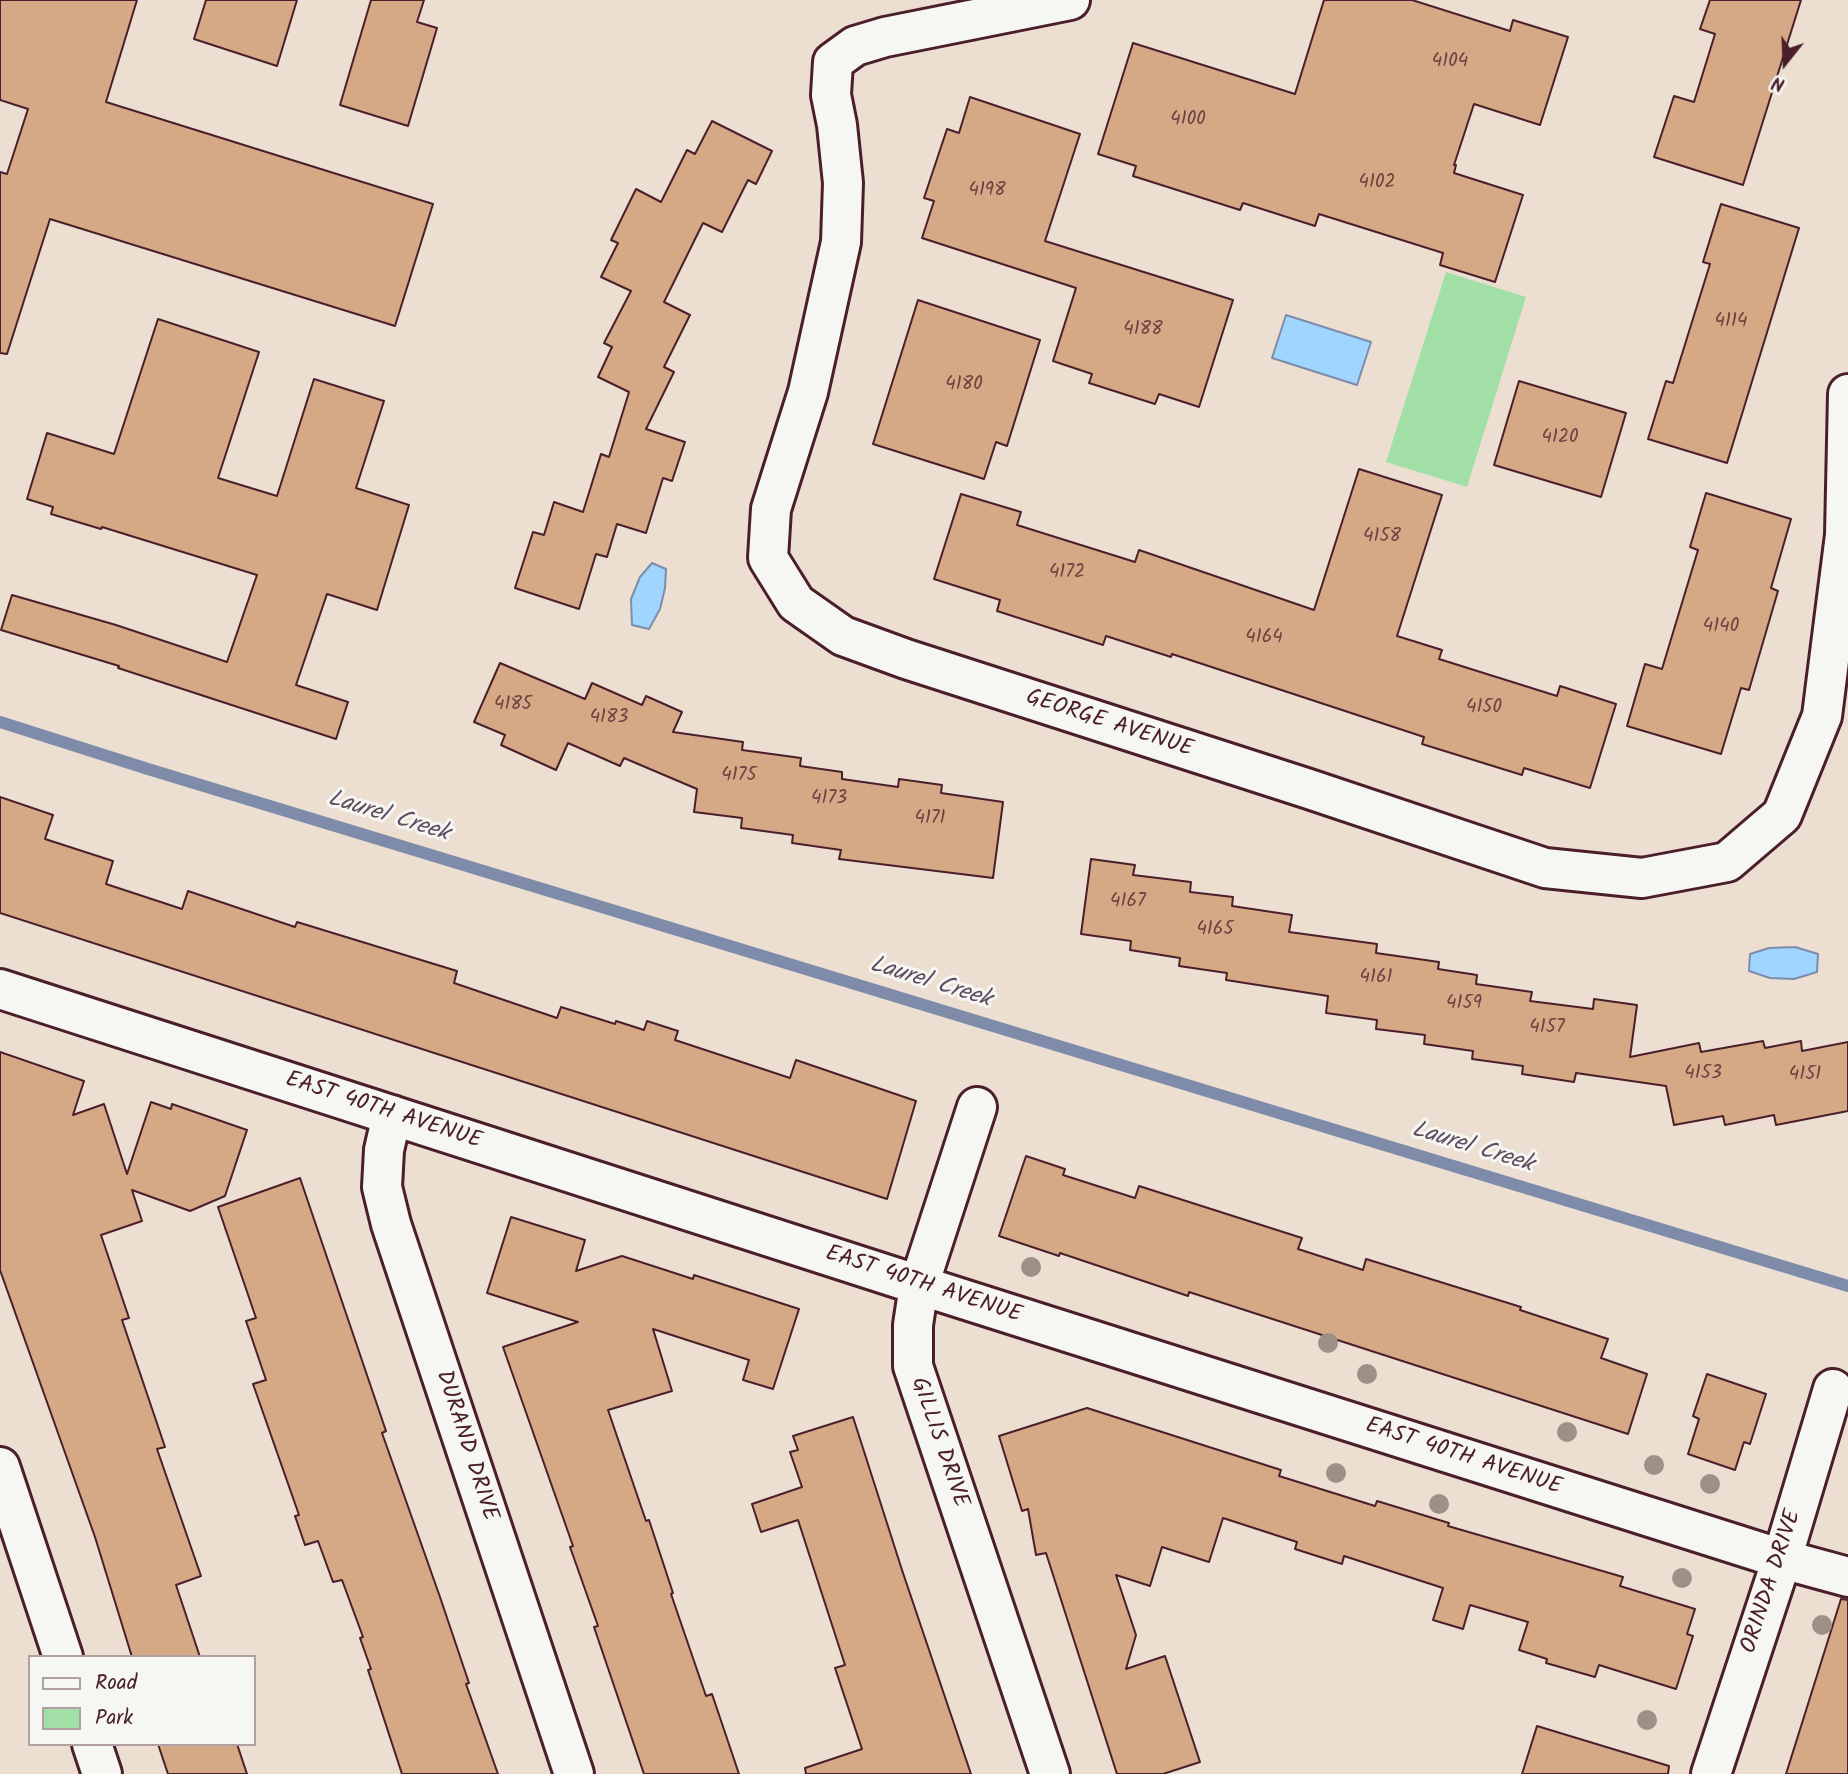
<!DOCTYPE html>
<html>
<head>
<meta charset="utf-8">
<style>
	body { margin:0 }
	#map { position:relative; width:1848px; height:1774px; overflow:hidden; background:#ecdfd2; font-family:Kalam,sans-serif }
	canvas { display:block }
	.legend { position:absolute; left:28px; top:1655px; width:228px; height:91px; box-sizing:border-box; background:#f6f6f2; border:2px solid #b1a0a2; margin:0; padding:9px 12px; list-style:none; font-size:21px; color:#4a1f2b }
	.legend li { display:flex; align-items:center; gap:14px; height:35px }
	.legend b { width:35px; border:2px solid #b1a0a2 }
	.north { position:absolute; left:1750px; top:28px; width:70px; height:70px; -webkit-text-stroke:5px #f6f6f2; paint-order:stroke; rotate:198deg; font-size:19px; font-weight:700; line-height:28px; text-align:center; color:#4a1f2b }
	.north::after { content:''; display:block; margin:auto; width:24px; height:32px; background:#4a1f2b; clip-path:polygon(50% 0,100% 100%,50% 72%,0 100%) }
</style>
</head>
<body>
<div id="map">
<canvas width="1848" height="1774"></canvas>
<ul class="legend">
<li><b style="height:9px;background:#f6f6f2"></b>Road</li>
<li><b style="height:19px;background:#a2dfa6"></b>Park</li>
</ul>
<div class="north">N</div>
</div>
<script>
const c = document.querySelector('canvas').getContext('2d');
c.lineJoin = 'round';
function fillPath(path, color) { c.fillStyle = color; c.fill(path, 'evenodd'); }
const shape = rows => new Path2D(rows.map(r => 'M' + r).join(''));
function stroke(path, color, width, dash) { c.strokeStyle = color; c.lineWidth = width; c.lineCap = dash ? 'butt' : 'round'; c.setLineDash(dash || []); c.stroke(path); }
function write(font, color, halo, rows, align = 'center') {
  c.font = font + ' Kalam,sans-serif'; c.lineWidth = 6; c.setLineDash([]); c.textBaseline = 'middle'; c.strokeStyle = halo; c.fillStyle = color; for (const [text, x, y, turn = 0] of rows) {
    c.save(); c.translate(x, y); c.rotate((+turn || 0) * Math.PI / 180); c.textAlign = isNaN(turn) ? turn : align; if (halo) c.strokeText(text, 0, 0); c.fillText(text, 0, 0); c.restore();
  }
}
const green = shape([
	[1446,272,1526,297,1467,487,1386,462]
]);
const water = shape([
	[1286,315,1371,342,1357,385,1272,358,1286,315],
	[652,563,666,569,665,588,660,609,649,629,632,625,631,599,640,577,652,563],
	[1795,947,1818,954,1817,972,1794,979,1770,978,1749,971,1750,954,1769,948,1795,947]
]);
const stream = shape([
	[0,722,148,769,1848,1286]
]);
const building = shape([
	[0,0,137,0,106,102,433,204,395,326,50,219,7,354,0,353,0,172,7,174,28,109,0,100,0,0],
	[206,0,297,0,277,66,194,39,206,0],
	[371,0,424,0,417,22,437,28,408,126,340,105,371,0],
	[1324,0,1412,0,1510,31,1513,20,1568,37,1540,125,1474,104,1454,165,1456,165,1454,173,1523,195,1495,282,1440,265,1443,253,1319,214,1315,226,1243,203,1240,210,1133,176,1136,166,1098,154,1133,43,1295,94,1324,0],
	[1710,0,1801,0,1743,185,1654,157,1674,96,1694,102,1715,34,1700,29,1710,0],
	[970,97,1080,134,1045,241,1233,300,1199,407,1159,394,1155,404,1089,383,1092,374,1053,361,1076,288,922,238,934,201,924,198,947,129,959,133,970,97],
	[712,121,772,151,756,184,748,180,722,232,703,223,664,302,690,315,664,367,674,372,646,429,685,442,672,481,663,478,646,533,617,524,607,557,596,554,579,609,515,588,533,532,544,535,554,502,583,512,601,454,609,457,629,392,598,377,612,347,604,343,631,291,601,277,618,243,611,240,636,189,661,202,687,150,695,154,712,121],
	[1721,204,1799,228,1727,463,1648,439,1666,381,1673,383,1710,264,1703,262,1721,204],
	[918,300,1040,340,1007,446,996,442,984,479,873,444,918,300],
	[158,319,259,352,218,478,277,496,314,379,384,401,356,488,409,505,377,610,327,594,296,685,348,702,336,739,118,668,119,666,1,630,12,595,116,625,227,662,257,575,102,527,101,529,51,514,53,507,27,499,47,433,114,454,158,319],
	[1519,381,1626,413,1601,497,1494,465,1519,381],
	[1359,469,1442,495,1397,636,1442,650,1439,659,1557,696,1560,686,1616,704,1590,788,1524,768,1522,775,1422,744,1424,737,1172,654,1171,657,1106,636,1103,645,997,611,1000,600,934,579,961,494,1021,512,1017,525,1135,562,1139,550,1314,610,1359,469],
	[1706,493,1791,519,1771,588,1778,591,1749,690,1741,688,1721,754,1627,726,1645,664,1662,669,1698,550,1690,547,1706,493],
	[500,663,585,699,592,683,642,705,646,696,682,712,673,732,743,742,742,750,801,758,800,766,842,772,842,779,898,787,899,779,942,785,941,793,1003,802,993,878,839,859,841,850,792,843,793,835,741,828,742,818,694,812,697,789,624,758,620,766,568,743,556,770,501,745,505,735,474,722,500,663],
	[0,797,53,815,45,839,113,861,106,884,182,909,188,891,295,927,297,922,457,971,454,983,557,1018,561,1007,615,1024,616,1021,644,1030,647,1021,678,1031,675,1040,790,1078,796,1060,916,1101,887,1199,0,913,0,797],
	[1091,859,1135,865,1133,875,1191,882,1190,892,1233,897,1232,906,1292,915,1289,932,1377,944,1376,953,1439,962,1438,969,1477,975,1476,984,1532,992,1530,1001,1593,1009,1594,999,1637,1005,1630,1057,1699,1043,1701,1052,1763,1041,1765,1048,1801,1041,1802,1051,1848,1042,1848,1111,1776,1125,1774,1115,1725,1125,1723,1116,1674,1125,1666,1086,1576,1073,1574,1082,1522,1074,1523,1066,1472,1059,1473,1051,1424,1044,1425,1035,1376,1029,1377,1020,1326,1013,1328,996,1226,980,1227,973,1179,966,1180,958,1130,950,1131,941,1081,934,1091,859],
	[0,1052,84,1081,73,1115,104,1104,127,1174,151,1102,171,1109,172,1104,247,1130,225,1196,190,1211,132,1190,142,1221,101,1235,129,1318,122,1320,165,1447,157,1449,201,1576,176,1585,200,1657,132,1657,95,1537,0,1270,0,1052],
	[1026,1156,1065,1169,1063,1175,1135,1198,1139,1186,1302,1238,1298,1249,1363,1270,1366,1259,1521,1307,1520,1310,1608,1339,1601,1358,1647,1374,1628,1434,1189,1292,1188,1296,1060,1253,1059,1256,999,1236,1026,1156],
	[300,1178,386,1431,382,1433,440,1597,469,1683,466,1684,498,1774,402,1774,368,1670,371,1669,360,1638,363,1637,342,1580,333,1582,318,1541,305,1545,295,1516,299,1515,253,1384,266,1380,246,1321,256,1318,218,1207,300,1178],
	[511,1217,585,1240,576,1271,622,1256,693,1279,694,1275,799,1309,773,1389,743,1380,749,1360,653,1329,672,1391,608,1410,646,1521,649,1520,673,1593,671,1594,706,1696,712,1694,739,1774,644,1774,594,1627,598,1626,570,1547,573,1546,503,1347,578,1322,487,1293,511,1217],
	[1707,1374,1766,1394,1750,1444,1744,1442,1735,1470,1688,1454,1699,1419,1693,1416,1707,1374],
	[1087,1408,1281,1470,1279,1476,1375,1506,1377,1501,1449,1523,1448,1526,1623,1577,1620,1586,1695,1609,1687,1634,1693,1636,1676,1689,1599,1665,1595,1677,1546,1663,1547,1659,1519,1650,1528,1622,1470,1605,1463,1629,1433,1620,1443,1588,1344,1556,1342,1564,1295,1549,1297,1542,1223,1518,1209,1562,1162,1547,1150,1586,1116,1575,1136,1635,1126,1669,1165,1656,1200,1762,1163,1774,1117,1774,1046,1553,1036,1555,1028,1509,1022,1511,999,1436,1087,1408],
	[853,1417,902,1570,971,1774,806,1774,805,1768,862,1749,835,1668,845,1665,798,1520,761,1532,752,1504,802,1487,790,1452,798,1450,793,1436,853,1417],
	[1841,1599,1848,1600,1848,1774,1786,1774,1841,1599],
	[1537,1726,1669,1766,1668,1774,1522,1774,1537,1726],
	[158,1744,237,1744,247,1774,168,1774,158,1744]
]);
const street = shape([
	[1070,0,885,37,855,46,833,62,831,95,837,125,843,183,841,242,808,392,771,509,768,558,796,603,843,636,906,659,1309,789,1545,868,1642,878,1727,862,1782,815,1822,716,1845,535,1848,394],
	[0,989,919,1285,1782,1559,1848,1577],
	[977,1107,919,1285,913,1325,913,1366,1050,1774],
	[392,1115,384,1150,382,1187,391,1224,574,1774],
	[0,1467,63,1657],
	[92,1744,102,1774],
	[1711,1774,1782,1559,1833,1389]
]);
const trees = [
	[1031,1267],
	[1328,1343],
	[1367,1374],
	[1567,1432],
	[1654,1465],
	[1336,1473],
	[1710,1484],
	[1439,1504],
	[1682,1578],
	[1822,1625],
	[1647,1720]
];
const numberNames = [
	["4104",1450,63],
	["4100",1188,121],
	["4102",1377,184],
	["4198",987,192],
	["4114",1731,323],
	["4188",1143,331],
	["4180",964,386],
	["4120",1560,439],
	["4158",1382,538],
	["4172",1067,574],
	["4140",1721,628],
	["4164",1264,639],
	["4185",513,706],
	["4150",1484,709],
	["4183",609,719],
	["4175",739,777],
	["4173",829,800],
	["4171",930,820],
	["4167",1128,903],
	["4165",1215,931],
	["4161",1376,979],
	["4159",1464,1005],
	["4157",1547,1029],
	["4153",1703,1075],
	["4151",1805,1076]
];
const streetNames = [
	["GEORGE AVENUE",1109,725,18],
	["EAST 40TH AVENUE",383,1112,18],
	["EAST 40TH AVENUE",923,1286,18],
	["GILLIS DRIVE",938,1443,71],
	["DURAND DRIVE",465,1446,72],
	["EAST 40TH AVENUE",1463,1458,18],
	["ORINDA DRIVE",1773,1582,-72]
];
const waterNames = [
	["Laurel Creek",388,818,17],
	["Laurel Creek",930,984,17],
	["Laurel Creek",1472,1149,17]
];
fillPath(green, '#a2dfa6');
fillPath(water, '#a0d5ff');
stroke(water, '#7e8caa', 2);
stroke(stream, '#7e8caa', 12);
fillPath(building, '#d5a986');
stroke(building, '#4a1f2b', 2);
stroke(street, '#4a1f2b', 44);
stroke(street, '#f6f6f2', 38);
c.fillStyle = '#9f9087';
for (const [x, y] of trees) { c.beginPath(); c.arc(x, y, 10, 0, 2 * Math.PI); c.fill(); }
write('19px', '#6d4242', null, numberNames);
write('23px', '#4a1f2b', '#f6f6f2', streetNames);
write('italic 24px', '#604c60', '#f6f6f2', waterNames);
</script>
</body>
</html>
